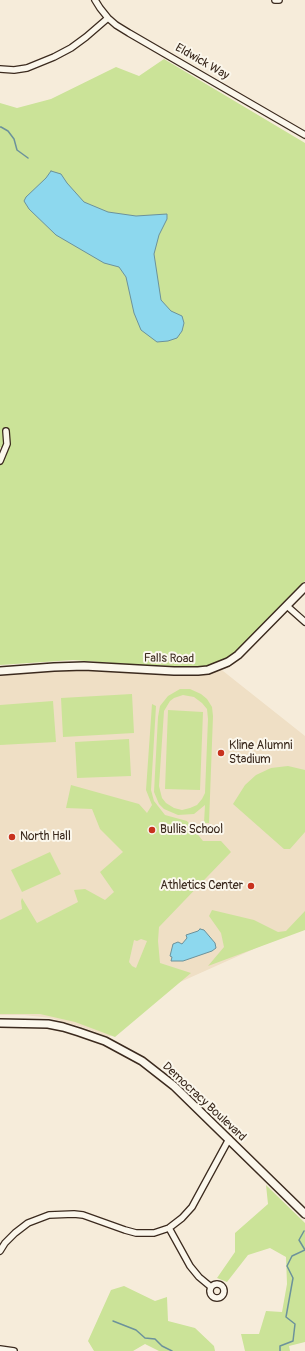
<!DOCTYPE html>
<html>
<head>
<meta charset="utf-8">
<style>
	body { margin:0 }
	canvas { display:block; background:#f6ecda }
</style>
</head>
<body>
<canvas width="305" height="1351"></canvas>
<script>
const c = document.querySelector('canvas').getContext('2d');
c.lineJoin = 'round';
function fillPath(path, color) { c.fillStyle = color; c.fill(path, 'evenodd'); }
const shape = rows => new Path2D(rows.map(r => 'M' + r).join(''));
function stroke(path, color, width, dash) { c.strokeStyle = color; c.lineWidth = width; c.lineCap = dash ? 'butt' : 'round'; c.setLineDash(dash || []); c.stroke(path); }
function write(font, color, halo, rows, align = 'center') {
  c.font = font + ' Pangolin,sans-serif'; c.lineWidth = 4; c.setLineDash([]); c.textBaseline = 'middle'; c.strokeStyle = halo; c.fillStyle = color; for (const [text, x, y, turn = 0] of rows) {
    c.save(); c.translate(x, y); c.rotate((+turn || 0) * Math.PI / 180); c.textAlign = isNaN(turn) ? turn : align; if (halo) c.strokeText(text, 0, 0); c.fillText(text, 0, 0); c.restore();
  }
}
const built = shape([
	[54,667,174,671,218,667,305,736,305,925,303,927,158,992,109,1037,82,1027,51,1018,24,1015,0,1015,0,671]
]);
const green = shape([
	[164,59,305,143,305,581,246,643,228,658,203,667,141,665,73,660,0,665,0,457,3,449,0,447,0,103,17,108,51,99,116,67,139,76],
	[180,689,190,689,201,694,207,699,212,707,213,716,209,823,204,823,205,805,194,814,178,815,164,809,159,804,154,792,158,717,160,706,168,696],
	[183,695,194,697,202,703,207,709,208,719,205,793,202,799,197,805,190,808,182,810,174,808,166,803,162,798,159,786,164,711,170,701,174,698],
	[132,694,134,733,63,737,61,698],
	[53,701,56,742,0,745,0,705],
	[152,704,156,706,151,790,154,801,165,815,187,821,203,841,221,841,231,852,159,927,158,941,160,963,191,973,115,1037,75,1022,40,1014,0,1014,0,920,22,909,21,901,22,898,37,923,78,902,74,890,85,889,105,900,114,892,100,872,123,852,100,829,92,809,66,808,71,785,139,804,147,813,152,805,146,790],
	[141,939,147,941,136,968,132,966,129,962,134,940,137,941],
	[168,710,203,712,200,790,165,789],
	[129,739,131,776,77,778,75,742],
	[288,766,305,770,305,832,290,849,284,849,233,804,245,785,256,775,271,768],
	[50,852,61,874,22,892,11,870],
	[212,910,254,920,278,932,286,931,305,911,305,930,208,966,224,947,221,933,209,916],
	[266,1185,305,1223,305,1342,289,1346,290,1351,245,1351,241,1334,259,1334,266,1311,282,1312,287,1284,286,1257,270,1248,248,1255,227,1282,217,1278,235,1252,235,1233,268,1204],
	[124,1286,155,1301,167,1297,168,1321,195,1328,214,1346,215,1351,159,1351,145,1344,133,1351,94,1351,88,1341,111,1290]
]);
const water = shape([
	[51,171,61,174,67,183,84,202,108,212,136,216,167,214,167,219,159,235,154,254,161,300,171,311,182,316,184,323,182,331,177,338,168,341,157,342,141,330,134,313,126,277,119,267,104,263,56,235,29,209,24,201,26,197,46,178,51,171],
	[200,929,204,930,215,943,216,948,212,951,183,961,171,961,172,957,170,956,173,944,178,942,182,944,187,938,186,935,198,931,200,929]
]);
const stream = shape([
	[0,127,1,127,8,131,14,139,17,150,28,158],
	[304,1231,299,1240,305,1250],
	[113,1321,136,1330,145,1338,155,1339,162,1346,172,1351],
	[280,1351,280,1346,293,1341,295,1324,286,1317,293,1278,287,1266,292,1256,305,1250]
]);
const minor = shape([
	[95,0,100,8,108,18,116,25,129,33,305,135],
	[275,0,279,0],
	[0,69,14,70,27,68,54,57,71,48,86,37,108,18],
	[0,461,7,444,6,431],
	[287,606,305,622],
	[169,1228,190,1266,199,1277,211,1287],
	[0,1251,5,1243,15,1233,28,1223,49,1215,74,1214,83,1215,125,1230,136,1233,154,1233,169,1228,182,1218,192,1207,229,1139],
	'210 1291a7 7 0 1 1 14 0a7 7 0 1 1-14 0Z',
	[0,1349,14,1351]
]);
const major = shape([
	[0,671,54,667,84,666,174,671,198,671,208,670,228,662,238,655,305,587],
	[0,1023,48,1024,63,1027,79,1032,105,1041,142,1061,174,1086,305,1214]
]);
const markers = [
	[221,753,4,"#c8321e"],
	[152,830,4,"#c8321e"],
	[12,837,4,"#c8321e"],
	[251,886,4,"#c8321e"]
];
const streetNames = [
	["Eldwick Way",202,62,30],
	["Falls Road",169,659,1],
	["Democracy Boulevard",204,1102,43]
];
const poiNames = [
	["Kline Alumni",229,746],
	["Stadium",229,760],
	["Bullis School",160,830],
	["North Hall",20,837],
	["Athletics Center",243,886,"right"]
];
fillPath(built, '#efdfc5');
fillPath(green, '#cbe398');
fillPath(water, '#8dd8ee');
stroke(water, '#6c929b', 1);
stroke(stream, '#6c929b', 1.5);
stroke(minor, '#3b2a1e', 8);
stroke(major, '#3b2a1e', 10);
stroke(minor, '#fbf7ec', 5.5);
stroke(major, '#fbf7ec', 7);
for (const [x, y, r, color] of markers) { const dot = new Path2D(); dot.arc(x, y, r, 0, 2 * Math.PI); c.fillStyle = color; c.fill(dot); stroke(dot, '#fbf7ec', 1.5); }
write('12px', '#3b2a1e', '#fbf7ec', streetNames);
write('12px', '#3b2a1e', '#fbf7ec', poiNames, 'left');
</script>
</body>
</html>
